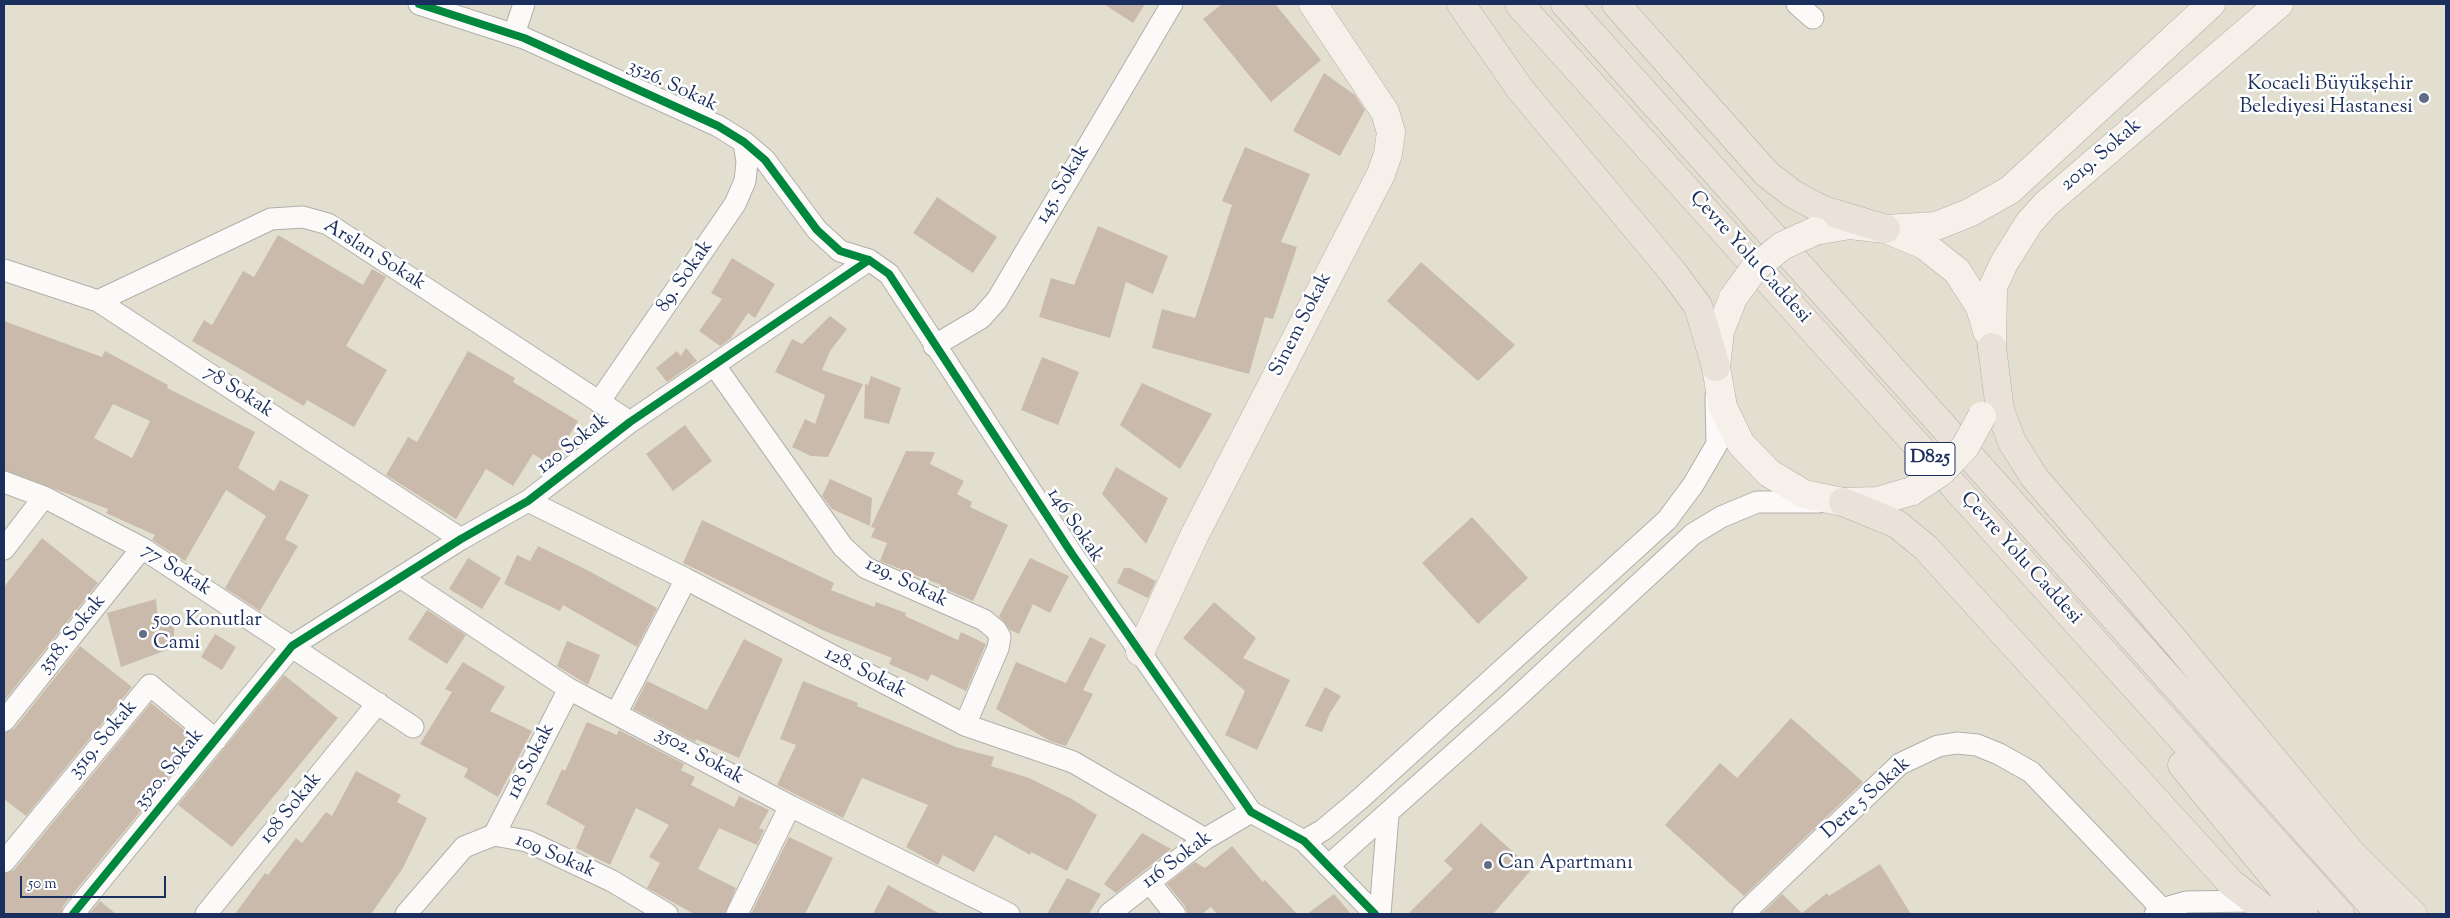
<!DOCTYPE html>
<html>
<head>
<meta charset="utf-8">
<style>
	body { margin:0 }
	#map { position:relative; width:2450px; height:918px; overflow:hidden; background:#e2dfd0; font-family:"Sorts Mill Goudy",serif }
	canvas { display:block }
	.frame { position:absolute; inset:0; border:5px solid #1b2f5e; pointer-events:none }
	.scale { position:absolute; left:20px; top:876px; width:146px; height:22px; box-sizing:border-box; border:2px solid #1b2f5e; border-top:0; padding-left:6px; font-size:15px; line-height:18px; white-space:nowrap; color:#1b2f5e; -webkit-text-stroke:4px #fff; paint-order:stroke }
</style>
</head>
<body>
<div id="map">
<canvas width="2450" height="918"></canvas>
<div class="frame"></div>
<div class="scale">50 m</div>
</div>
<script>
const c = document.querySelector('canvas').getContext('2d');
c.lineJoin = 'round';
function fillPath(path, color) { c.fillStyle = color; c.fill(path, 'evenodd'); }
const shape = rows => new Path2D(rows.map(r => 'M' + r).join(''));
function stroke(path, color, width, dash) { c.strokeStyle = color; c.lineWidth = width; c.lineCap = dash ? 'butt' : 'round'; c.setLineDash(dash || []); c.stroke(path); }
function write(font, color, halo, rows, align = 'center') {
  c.font = font + ' "Sorts Mill Goudy",serif'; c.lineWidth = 5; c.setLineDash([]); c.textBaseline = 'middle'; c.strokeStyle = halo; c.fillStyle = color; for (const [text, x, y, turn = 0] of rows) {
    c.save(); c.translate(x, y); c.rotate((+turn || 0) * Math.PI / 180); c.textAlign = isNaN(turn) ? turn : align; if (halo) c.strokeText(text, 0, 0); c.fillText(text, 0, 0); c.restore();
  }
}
const building = shape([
	[1104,4,1145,4,1133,23],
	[1222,4,1275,4,1321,60,1271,102,1203,19],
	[1324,73,1355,95,1365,110,1340,156,1293,131],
	[1245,147,1310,174,1281,242,1297,247,1273,319,1265,317,1249,374,1152,348,1162,309,1195,318,1232,205,1222,201],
	[937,197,997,237,973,273,913,233],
	[1098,226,1168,256,1153,294,1126,282,1110,338,1039,317,1051,278,1074,285],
	[278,235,363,285,372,269,386,277,346,346,387,370,354,427,307,400,304,406,192,341,204,320,212,325,243,271,254,277],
	[732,258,775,284,755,318,748,313,730,339,720,346,699,331,722,299,711,293],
	[1421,262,1515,345,1478,381,1387,301],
	[830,316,847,329,830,351,822,370,863,384,828,457,811,456,792,447,805,419,815,424,825,395,775,372,792,339,802,344],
	[4,321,102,357,105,351,168,385,167,388,255,432,238,468,274,491,280,480,309,495,285,539,298,546,260,611,225,588,266,516,226,490,185,561,152,540,155,535,106,513,108,509,4,470],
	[113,404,150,421,132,458,94,438],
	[686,348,697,361,667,382,656,368,677,351,681,356],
	[468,351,515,378,513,382,578,421,551,465,533,454,513,486,486,469,456,519,386,475,408,437,417,442],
	[1042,357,1079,372,1058,425,1021,410],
	[871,376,901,388,889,424,864,418,865,384,868,385],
	[1142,383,1212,414,1180,469,1120,425],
	[685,425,712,461,673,491,646,454],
	[906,451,935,452,930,464,964,481,957,494,972,502,970,507,1008,525,973,601,940,587,941,585,880,561,887,543,871,537,875,528,871,527],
	[1116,467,1168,498,1146,544,1102,494],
	[830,479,872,498,870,526,832,509,822,496],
	[1472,517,1528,578,1478,624,1422,563],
	[702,520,834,583,831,590,874,607,876,602,906,613,905,616,958,640,961,632,986,644,966,691,931,674,928,681,889,664,892,658,822,630,683,563],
	[42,538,98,583,4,701,4,587],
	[538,546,587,570,657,608,637,647,563,605,560,611,504,584,517,555,530,561],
	[468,558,501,578,482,609,449,589],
	[1030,558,1069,576,1050,613,1033,604,1019,634,1010,630,999,616],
	[1124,568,1130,568,1156,581,1148,598,1117,583],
	[156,599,158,621,173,619,175,647,121,667,107,613],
	[1214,602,1256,638,1243,658,1290,680,1257,750,1225,735,1245,691,1183,638],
	[427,610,466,635,447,664,408,639],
	[215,634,236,647,222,670,201,657],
	[1090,637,1106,645,1083,690,1093,694,1066,746,1050,741,996,709,1016,662,1066,683],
	[744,639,783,659,739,758,696,739,695,742,633,709,647,681,707,710],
	[567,641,600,655,588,685,557,666],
	[80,646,132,687,26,816,4,799,4,733,14,729],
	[463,662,505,687,490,711,532,731,498,797,464,777,468,769,420,744,452,692,445,689],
	[284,675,338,718,232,847,178,805],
	[803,681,858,703,857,706,956,747,994,757,991,766,1029,778,1072,799,1097,815,1067,871,1031,852,1030,855,995,835,974,872,943,855,938,865,906,847,928,805,862,778,843,818,777,785,796,745,780,739],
	[1325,687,1341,696,1330,713,1322,732,1305,726],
	[151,703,198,741,63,906,61,914,4,914,4,874,14,870],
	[1791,718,1863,782,1744,896,1665,825,1720,763,1737,778],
	[587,722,617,735,619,730,684,764,681,770,695,777,691,785,734,807,739,796,769,810,759,828,764,830,757,845,719,828,698,869,736,888,725,914,694,914,647,888,660,863,649,857,669,825,636,808,610,865,576,848,585,826,546,804,562,769,565,771],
	[356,771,401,795,397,802,427,818,403,868,371,914,235,914,265,873,268,875,296,838,302,843,326,812,332,816],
	[1481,823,1532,869,1493,914,1408,914,1453,869,1444,861],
	[1142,833,1171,849,1116,893,1104,884],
	[789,837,833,858,805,914,751,914],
	[1232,846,1263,882,1265,880,1297,914,1217,914,1211,907,1202,914,1188,914,1185,906,1167,884,1195,862,1205,868],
	[1880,864,1911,914,1762,913,1782,894,1802,913,1827,893,1829,896],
	[1067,878,1101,894,1089,914,1047,914],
	[888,885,940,914,873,914],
	[1334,894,1351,914,1307,914],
	[100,901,116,914,89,914]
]);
const street = shape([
	[419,4,524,38,718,126,744,142,765,160,817,230,840,251,869,260,889,274,1072,554,1251,812,1304,841,1375,914],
	[1797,4,1813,18],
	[514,34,524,4],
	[4,270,98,301,461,539],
	[98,301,271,219,303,217,328,224,630,422],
	[934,346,981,318,997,300,1172,4],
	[715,366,843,547,866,568,984,620,996,630,1000,637,998,648,965,725],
	[599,402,735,204,745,181,747,162,744,142],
	[4,482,44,497,142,548,413,727],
	[528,501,686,579,965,725,1073,762,1205,839],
	[4,549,44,497],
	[402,578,569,689,790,806,1009,914],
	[617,712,686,579],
	[4,721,142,548],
	[494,835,569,689],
	[1304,841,1323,830,1361,798,1667,520,1693,485,1717,444,1716,397],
	[4,862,150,685,216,740],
	[1328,866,1513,701,1693,534,1721,517,1757,502,1819,502],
	[1150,883,1175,914],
	[73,914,292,646,461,539,528,501,630,422,869,260],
	[206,914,378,703],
	[406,914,464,847,494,835,527,841,612,881,667,914],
	[737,914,790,806],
	[1109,914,1205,839,1251,812],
	[1380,914,1388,815],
	[1743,914,1900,764,1938,746,1957,743,1977,745,1999,754,2031,772,2162,909],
	[2155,914,2162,909,2186,902,2253,901]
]);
const secondary = shape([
	[1886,229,1936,226,1969,213,2010,190,2211,4],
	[1815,231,1850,225,1886,229,1924,245,1957,271,1980,307,1987,331],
	[1733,298,1720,331,1716,367,1723,407,1741,444,1769,473,1804,494,1843,502,1878,501,1912,491],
	[1992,347,1993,287,2004,263,2029,223,2046,204,2279,4],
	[1140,652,1194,536,1381,174,1388,154,1391,132,1385,112,1313,4]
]);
const highway = shape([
	[1461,4,1520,89,1672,271,1698,306,1716,367],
	[1519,4,2340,914],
	[1565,4,2380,914],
	[1616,4,1767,174,1793,194,1823,210,1886,229],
	[1992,347,2000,410,2012,442,2034,477,2174,640,2353,855],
	[1843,502,1897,524,1926,548,2231,883,2271,914],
	[2182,765,2304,914],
	[2339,841,2413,914]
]);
const secondaryBridge = shape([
	[1733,298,1754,269,1782,246,1815,231],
	[1912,491,1941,472,1965,447,1982,416]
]);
const cycleway = shape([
	[419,4,524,38,718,126,744,142,765,160,817,230,840,251,869,260,889,274,1072,554,1251,812,1304,841,1375,914],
	[73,914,292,646,461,539,528,501,630,422,869,260]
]);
const markers = [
	[2424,98,6,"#616d86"],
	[143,634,5,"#616d86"],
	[1488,865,5,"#616d86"]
];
const shields = [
	[1930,459,50]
];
const shieldNames = [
	["D825",1930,459]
];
const poiNames = [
	["Kocaeli Büyükşehir",2413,86,"right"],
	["Belediyesi Hastanesi",2413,109,"right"],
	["500 Konutlar",153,622],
	["Cami",153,645],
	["Can Apartmanı",1498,865]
];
const streetNames = [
	["3526. Sokak",672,87,25],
	["2019. Sokak",2102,156,-41],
	["145. Sokak",1064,185,-60],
	["Arslan Sokak",374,256,32],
	["Çevre Yolu Caddesi",1749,258,48],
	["89. Sokak",686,277,-55],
	["Sinem Sokak",1302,325,-63],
	["78 Sokak",238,393,33],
	["120 Sokak",574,445,-38],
	["146 Sokak",1074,526,56],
	["Çevre Yolu Caddesi",2020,559,48],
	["77 Sokak",176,571,33],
	["129. Sokak",906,584,26],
	["3518. Sokak",73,635,-51],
	["128. Sokak",865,674,27],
	["3519. Sokak",104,740,-50],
	["3502. Sokak",699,757,29],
	["118 Sokak",532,762,-63],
	["3520. Sokak",170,770,-51],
	["Dere 5 Sokak",1867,799,-42],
	["108 Sokak",292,809,-51],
	["109 Sokak",555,857,23],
	["116 Sokak",1178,861,-37]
];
fillPath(building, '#cabaac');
stroke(street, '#b0b0ab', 23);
stroke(secondary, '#b0b0ab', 29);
stroke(highway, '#b0b0ab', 29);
stroke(street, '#fbfaf8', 21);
stroke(secondary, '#f5f1ea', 28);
stroke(highway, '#eae2d8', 28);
stroke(secondaryBridge, '#b0b0ab', 29, []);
stroke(secondaryBridge, '#f5f1ea', 28);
stroke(cycleway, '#00873e', 8);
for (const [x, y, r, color] of markers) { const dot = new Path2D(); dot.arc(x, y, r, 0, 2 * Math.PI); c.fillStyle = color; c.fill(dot); stroke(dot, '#fff', 2); }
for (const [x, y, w] of shields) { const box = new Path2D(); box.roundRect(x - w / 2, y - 16.5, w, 33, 4); c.fillStyle = '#fff'; c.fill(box); stroke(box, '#1b2f5e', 1); }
write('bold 19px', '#1b2f5e', null, shieldNames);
write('20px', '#1b2f5e', '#fff', poiNames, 'left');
write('20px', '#1b2f5e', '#fff', streetNames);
</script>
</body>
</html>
